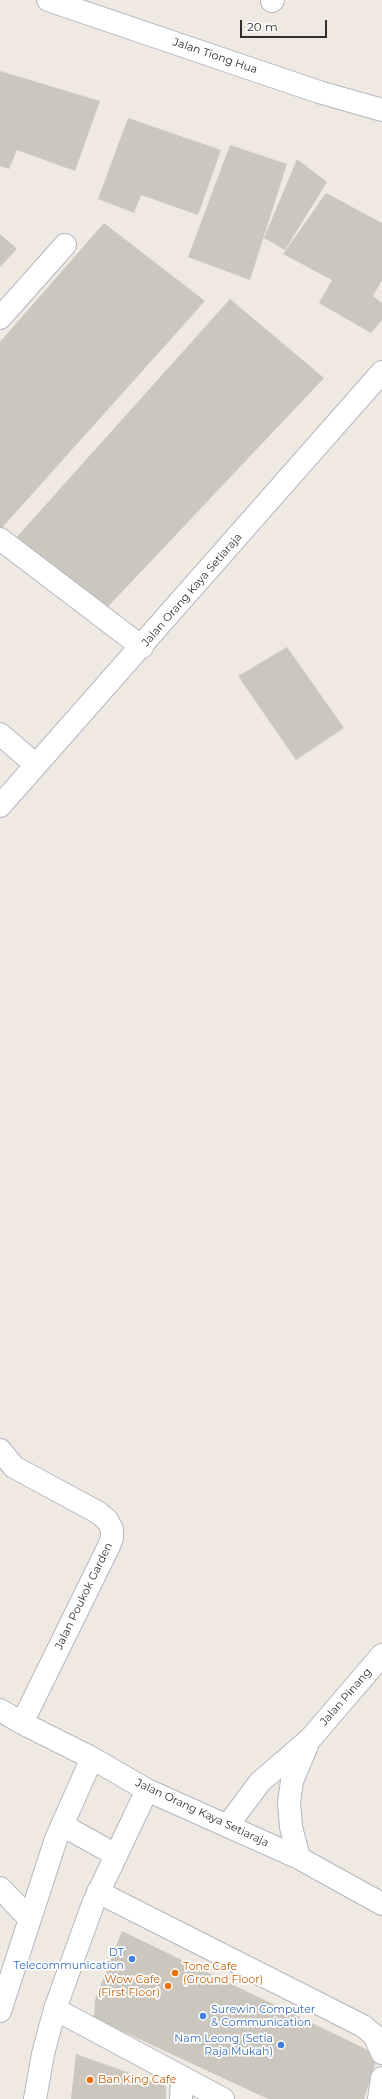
<!DOCTYPE html>
<html>
<head>
<meta charset="utf-8">
<style>
	body { margin:0 }
	#map { position:relative; width:382px; height:2099px; overflow:hidden; background:#efe9e1; font-family:Montserrat,sans-serif }
	canvas { display:block }
	.scale { position:absolute; left:240px; top:20px; width:87px; height:18px; box-sizing:border-box; border:2px solid #2e2e2e; border-top:0; padding-left:5px; font-size:12px; line-height:14px; white-space:nowrap; color:#2e2e2e; -webkit-text-stroke:3px #fff; paint-order:stroke }
</style>
</head>
<body>
<div id="map">
<canvas width="382" height="2099"></canvas>
<div class="scale">20 m</div>
</div>
<script>
const c = document.querySelector('canvas').getContext('2d');
c.lineJoin = 'round';
function fillPath(path, color) { c.fillStyle = color; c.fill(path, 'evenodd'); }
const shape = rows => new Path2D(rows.map(r => 'M' + r).join(''));
function stroke(path, color, width, dash) { c.strokeStyle = color; c.lineWidth = width; c.lineCap = dash ? 'butt' : 'round'; c.setLineDash(dash || []); c.stroke(path); }
function write(font, color, halo, rows, align = 'center') {
  c.font = font + ' Montserrat,sans-serif'; c.lineWidth = 3.5; c.setLineDash([]); c.textBaseline = 'middle'; c.strokeStyle = halo; c.fillStyle = color; for (const [text, x, y, turn = 0] of rows) {
    c.save(); c.translate(x, y); c.rotate((+turn || 0) * Math.PI / 180); c.textAlign = isNaN(turn) ? turn : align; if (halo) c.strokeText(text, 0, 0); c.fillText(text, 0, 0); c.restore();
  }
}
const building = shape([
	[0,71,100,101,75,171,17,150,9,169,0,166],
	[128,118,221,150,198,215,141,195,134,213,98,199],
	[230,145,287,164,250,280,188,257],
	[297,159,327,182,285,250,264,238],
	[326,193,382,223,382,280,373,296,382,303,382,320,371,333,319,303,332,280,283,254],
	[104,223,205,301,0,530,0,342],
	[0,234,17,249,0,267],
	[230,299,324,378,103,612,15,539],
	[287,647,344,728,296,760,238,676],
	[122,1931,378,2055,364,2099,268,2099,94,2018,95,2000],
	[76,2054,166,2086,166,2099,71,2099]
]);
const minor = shape([
	[48,0,319,92,382,110],
	[272,1,273,0],
	[0,318,65,245],
	[0,539,142,647],
	[0,734,36,765],
	[0,806,382,372],
	[0,1450,14,1467,99,1513,107,1520,112,1529,112,1538,108,1548,22,1723],
	[0,1710,22,1723,92,1758,147,1790,299,1858,382,1904],
	[62,1825,116,1855],
	[228,1825,260,1782,311,1738,382,1655],
	[299,1858,291,1827,289,1802,292,1781,308,1743],
	[0,1888,29,1918],
	[98,1892,363,2026,374,2035,382,2053],
	[55,2009,223,2099],
	[0,2011,56,1839,92,1758],
	[35,2099,43,2054,55,2009,93,1904,147,1790],
	[181,2099,182,2079],
	[379,2099,382,2078]
]);
const markers = [
	[132,1959,4,"#3f7fe0"],
	[175,1973,4,"#e8710a"],
	[168,1986,4,"#e8710a"],
	[203,2016,4,"#3f7fe0"],
	[281,2045,4,"#3f7fe0"],
	[90,2080,4,"#e8710a"]
];
const streetNames = [
	["Jalan Tiong Hua",215,56,19],
	["Jalan Orang Kaya Setiaraja",192,590,-49],
	["Jalan Poukok Garden",84,1596,-64],
	["Jalan Pinang",346,1697,-49],
	["Jalan Orang Kaya Setiaraja",202,1813,25]
];
const shopNames = [
	["DT",124,1953],
	["Telecommunication",124,1966],
	["Surewin Computer",211,2010,"left"],
	["& Communication",211,2023,"left"],
	["Nam Leong (Setia",273,2039],
	["Raja Mukah)",273,2052]
];
const foodNames = [
	["Tone Cafe",183,1967],
	["(Ground Floor)",183,1980],
	["Wow Cafe",160,1980,"right"],
	["(First Floor)",160,1993,"right"],
	["Ban King Cafe",98,2080]
];
fillPath(building, '#cbc7bf');
stroke(minor, '#b4b7c1', 24);
stroke(minor, '#fff', 22);
for (const [x, y, r, color] of markers) { const dot = new Path2D(); dot.arc(x, y, r, 0, 2 * Math.PI); c.fillStyle = color; c.fill(dot); stroke(dot, '#fff', 1.5); }
write('11px', '#2e2e2e', '#fff', streetNames);
write('11px', '#366cbe', '#fff', shopNames, 'right');
write('11px', '#c56008', '#fff', foodNames, 'left');
</script>
</body>
</html>
